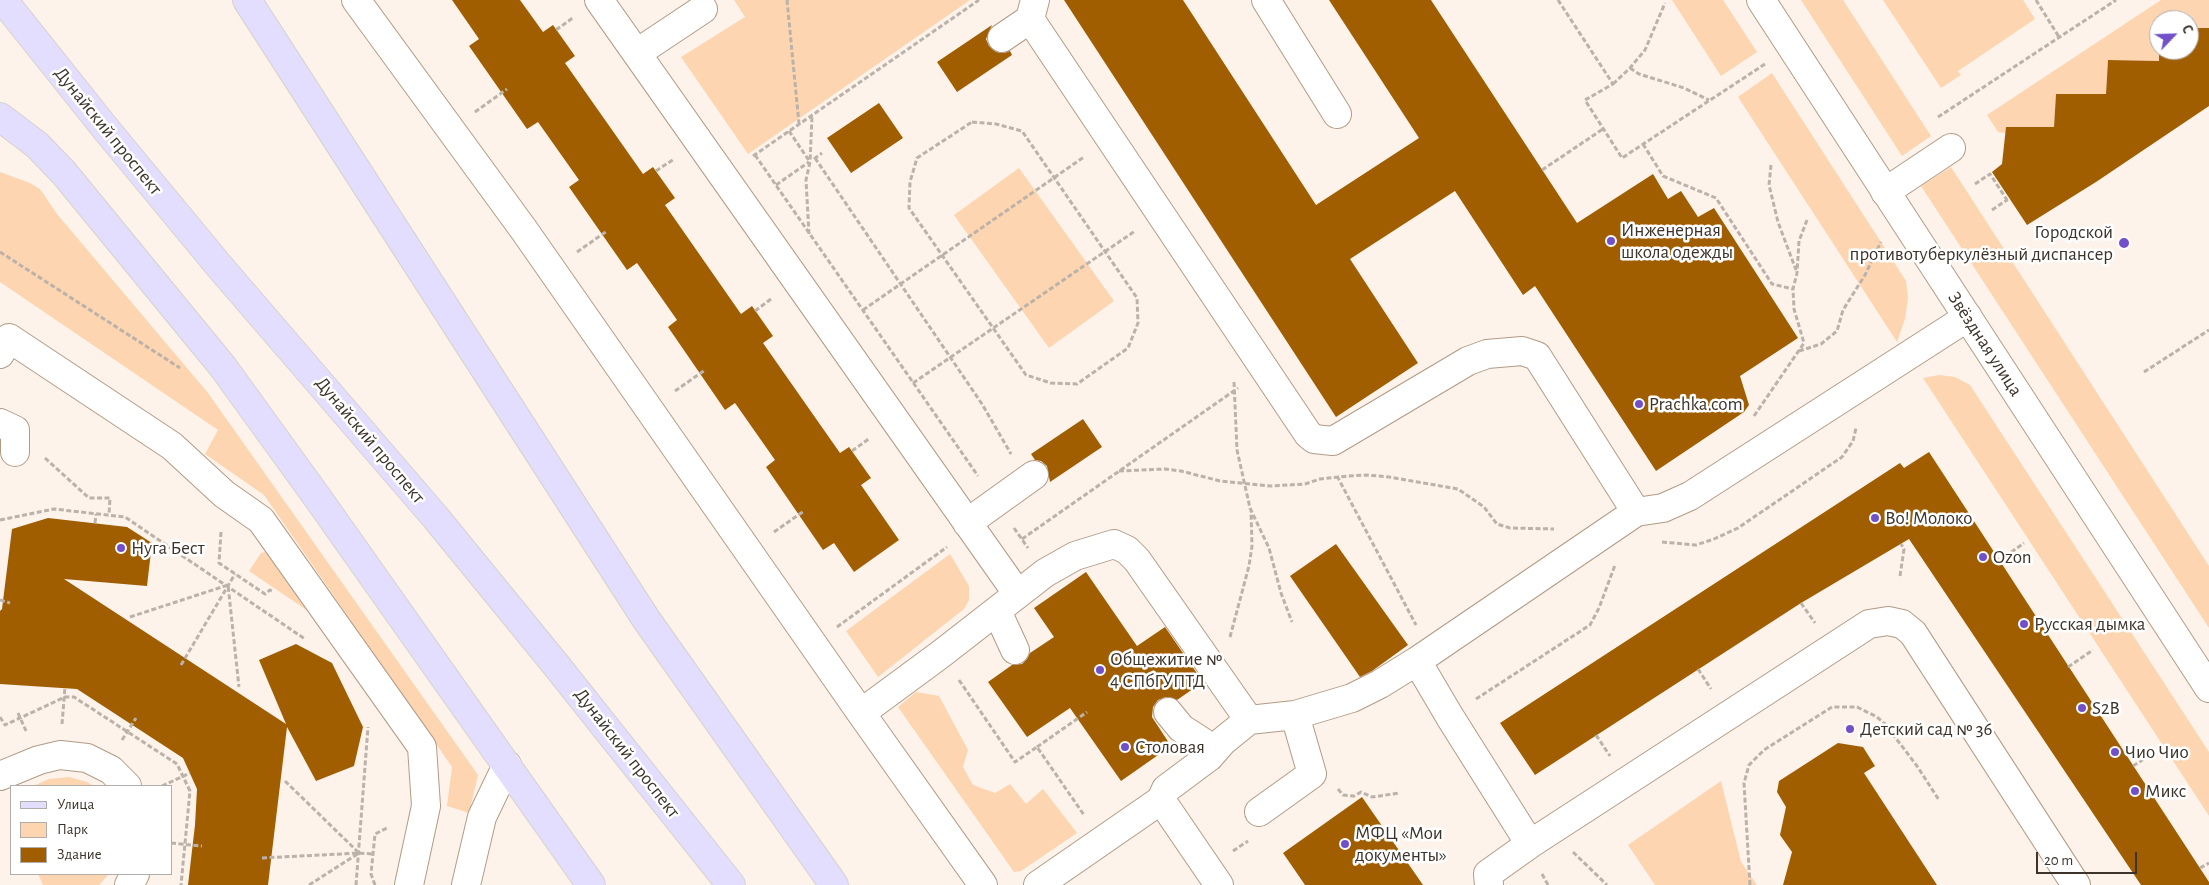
<!DOCTYPE html>
<html>
<head>
<meta charset="utf-8">
<style>
	body { margin:0 }
	#map { position:relative; width:2209px; height:885px; overflow:hidden; background:#fdf3ea; font-family:"Alegreya Sans",sans-serif }
	canvas { display:block }
	.legend { position:absolute; left:10px; top:785px; width:162px; height:90px; box-sizing:border-box; background:#fff; border:1px solid #b1adaa; margin:0; padding:6px 9px; list-style:none; font-size:15px; color:#3c332a }
	.legend li { display:flex; align-items:center; gap:10px; height:25px }
	.legend b { width:25px; border:1px solid #b1adaa }
	.north { position:absolute; left:2149px; top:10px; width:50px; height:50px; box-sizing:border-box; background:#fff; border:1px solid #b1adaa; border-radius:50%; rotate:66deg; font-size:14px; font-weight:700; line-height:20px; text-align:center; color:#3c332a }
	.north::after { content:''; display:block; margin:auto; width:18px; height:22px; background:#7150c9; clip-path:polygon(50% 0,100% 100%,50% 72%,0 100%) }
	.scale { position:absolute; left:2036px; top:852px; width:101px; height:22px; box-sizing:border-box; border:2px solid #3c332a; border-top:0; padding-left:6px; font-size:15px; line-height:18px; white-space:nowrap; color:#3c332a; -webkit-text-stroke:4px #fff; paint-order:stroke }
</style>
</head>
<body>
<div id="map">
<canvas width="2209" height="885"></canvas>
<ul class="legend">
<li><b style="height:6px;background:#e3defe"></b>Улица</li>
<li><b style="height:14px;background:#fdd5b1"></b>Парк</li>
<li><b style="height:14px;background:#a05e00"></b>Здание</li>
</ul>
<div class="north">С</div>
<div class="scale">20 m</div>
</div>
<script>
const c = document.querySelector('canvas').getContext('2d');
c.lineJoin = 'round';
function fillPath(path, color) { c.fillStyle = color; c.fill(path, 'evenodd'); }
const shape = rows => new Path2D(rows.map(r => 'M' + r).join(''));
function stroke(path, color, width, dash) { c.strokeStyle = color; c.lineWidth = width; c.lineCap = dash ? 'butt' : 'round'; c.setLineDash(dash || []); c.stroke(path); }
function write(font, color, halo, rows, align = 'center') {
  c.font = font + ' "Alegreya Sans",sans-serif'; c.lineWidth = 5; c.setLineDash([]); c.textBaseline = 'middle'; c.strokeStyle = halo; c.fillStyle = color; for (const [text, x, y, turn = 0] of rows) {
    c.save(); c.translate(x, y); c.rotate((+turn || 0) * Math.PI / 180); c.textAlign = isNaN(turn) ? turn : align; if (halo) c.strokeText(text, 0, 0); c.fillText(text, 0, 0); c.restore();
  }
}
const green = shape([
	[734,0,970,0,748,154,681,57,745,17],
	[1672,0,1723,0,1757,52,1721,76],
	[1801,0,1843,0,1931,136,1902,156],
	[1883,0,2023,0,2035,19,1958,71,1961,75,1941,88],
	[2161,0,2209,0,2209,28,2189,28,2189,20,2159,20,2159,61,2108,60,2106,94,2056,94,2054,127,2007,127,2005,133,1998,132,1987,115],
	[1772,73,1906,281,1908,298,1905,319,1897,342,1738,97],
	[1951,167,2209,566,2209,628,1921,186],
	[1019,168,1114,301,1049,348,954,215],
	[0,172,30,183,40,189,57,214,208,393,478,775,469,813,447,806,452,767,264,495,205,454,218,430,0,282],
	[1939,375,1955,377,1970,385,2209,752,2209,816,1923,378],
	[265,552,268,553,308,611,249,571,261,553],
	[950,554,969,586,969,600,964,609,878,677,846,631],
	[916,692,939,696,968,750,963,767,973,785,995,793,1010,784,1026,804,1043,789,1077,833,1021,871,1014,872,898,707],
	[69,777,87,782,94,786,33,786,49,779],
	[1721,781,1741,862,1757,885,1655,885,1628,845],
	[38,874,109,874,99,885,43,885]
]);
const building = shape([
	[452,0,520,0,543,32,553,25,575,56,565,63,643,174,653,167,675,198,665,205,741,314,752,306,773,336,763,343,840,453,849,447,871,478,861,485,899,540,854,572,834,543,823,550,766,467,775,460,735,403,725,410,668,327,677,320,637,263,627,270,569,187,579,180,538,122,527,129,469,46,479,39],
	[1064,0,1183,0,1316,205,1419,138,1329,0,1431,0,1577,223,1653,174,1668,199,1681,191,1698,217,1714,208,1798,338,1740,376,1749,405,1744,412,1656,471,1535,286,1523,295,1455,191,1350,259,1418,363,1336,417],
	[992,25,986,39,989,46,996,52,1004,53,1010,51,1012,55,957,92,937,62],
	[2159,28,2159,50,2189,50,2189,28,2209,28,2209,106,2096,182,2027,225,1992,172,2002,164,2006,127,2054,127,2056,94,2106,94,2108,60,2159,61],
	[879,103,903,138,851,173,827,138],
	[1083,419,1102,447,1050,482,1047,466,1041,461,1035,460,1031,454],
	[1929,452,2209,882,2209,885,2141,885,1909,539,1801,603,1535,775,1500,723,1900,463,1904,468],
	[48,518,127,527,152,543,147,586,64,579,286,724,259,660,296,644,332,663,363,727,354,766,316,781,287,727,268,885,188,885,195,825,197,789,183,758,77,689,0,684,0,611,2,609,12,529],
	[1336,544,1408,645,1372,671,1360,677,1290,576],
	[1086,572,1137,646,1165,627,1203,682,1177,700,1166,697,1158,700,1153,707,1152,717,1171,746,1121,781,1070,708,1027,737,988,682,1012,665,1022,664,1027,659,1030,653,1054,637,1034,608],
	[1838,743,1863,747,1875,766,1864,773,1937,885,1783,885,1792,852,1780,835,1786,807,1777,792,1779,781],
	[1362,797,1423,885,1305,885,1283,853]
]);
const path = shape([
	[787,0,799,124],
	[1558,0,1613,84,1585,100,1622,158,1765,64],
	[2036,0,2059,37],
	[556,30,574,17],
	[1630,68,1639,74,1684,88,1709,100],
	[1613,84,1630,68,1645,50,1665,3],
	[475,112,507,89],
	[1938,117,2116,0],
	[972,122,996,124,1022,131,1137,298,1138,323,1128,348,1077,384,1051,383,1026,375,909,208,910,182,917,158,972,122],
	[789,131,810,162],
	[1643,144,1663,176,1716,198,1772,284,1793,289],
	[755,155,978,476],
	[753,156,979,0],
	[815,158,982,404,1011,454],
	[814,159,822,153],
	[1771,165,1769,185,1778,222,1796,270],
	[1542,170,1603,129],
	[656,171,674,159],
	[1975,184,1990,174,2007,200,2010,198],
	[776,185,809,162],
	[1992,210,2007,200],
	[809,234,806,180,810,162,812,116],
	[0,252,180,368],
	[577,252,607,231],
	[863,310,1084,157],
	[755,311,771,299],
	[1799,351,1821,344,1837,331,1843,310,1865,275,1881,242],
	[2144,372,2209,330],
	[1234,382,1237,450,1250,508,1269,548,1281,593,1292,622],
	[913,383,1135,231],
	[675,391,705,370],
	[1754,416,1804,343,1794,309,1793,289,1797,273,1799,241,1807,220],
	[852,451,870,438],
	[45,458,89,498,110,498,109,515],
	[1119,471,1165,469,1181,471,1220,481,1271,486,1305,484,1320,479,1348,476,1367,475,1389,477,1458,489,1484,507,1497,524,1510,528,1554,529],
	[1337,476,1416,625],
	[0,520,54,509,125,517,305,639],
	[95,523,96,514],
	[1014,528,1028,548],
	[221,532,219,563,265,594,270,590,272,591],
	[774,532,804,511],
	[1022,539,1238,388],
	[1662,542,1696,545,1714,539,1738,528,1842,457,1853,441,1856,428],
	[1999,561,2024,543],
	[1900,576,1904,549,1901,544],
	[0,600,10,603],
	[1801,603,1815,623],
	[130,617,228,585,239,687],
	[837,627,947,547],
	[1230,637,1249,566,1252,546,1251,511],
	[181,665,235,574],
	[2068,667,2093,650],
	[1698,669,1711,689],
	[959,680,1015,762,1037,747,1084,815],
	[1476,699,1590,625,1599,608,1615,565],
	[18,713,26,731],
	[0,717,5,725,65,697,74,697,177,764,190,791,181,885],
	[62,724,65,687],
	[1596,735,1610,756],
	[122,740,136,718],
	[1037,747,1087,712],
	[2133,766,2158,750],
	[285,781,359,853,309,885],
	[162,786,190,773],
	[1338,789,1343,795,1354,796,1361,792,1372,797,1400,793],
	[171,843,202,846],
	[1233,851,1248,841],
	[1573,852,1607,885],
	[262,858,359,853,373,854],
	[2200,868,2209,863],
	[1542,874,1548,885],
	[356,885,368,727],
	[375,885,371,874,375,834,389,827],
	[1750,885,1744,783,1749,765,1764,750,1832,707,1857,707,1877,717,1885,724,1917,766,1939,800]
]);
const minor = shape([
	[356,0,524,230,861,713,983,885],
	[599,0,1017,593],
	[1035,0,1030,19,1308,434,1314,439,1333,441,1468,361,1487,354,1522,351,1537,356,1636,512,1663,508,1690,496,1968,317],
	[1266,0,1337,114],
	[1761,0,2209,688],
	[1002,38,1030,19],
	[637,53,703,9],
	[1885,192,1951,148],
	[0,354,9,338,172,446,224,494,261,520,422,747,426,806,409,885],
	[0,423,15,430,15,452],
	[1636,512,1417,661,1450,717,1530,844,1869,624,1888,621,1902,624,1913,633,2076,885],
	[967,523,1034,475],
	[997,611,1015,650],
	[1168,712,1181,728,1215,750],
	[861,713,941,654,1045,573,1075,556,1114,544,1127,550,1137,560,1249,720,1223,741,1209,757,1166,789,1161,800],
	[1249,720,1295,715,1352,698,1380,684,1417,661],
	[0,776,39,760,60,755,87,758,111,770,127,786],
	[1259,812,1312,774,1295,715],
	[129,885,135,874],
	[466,885,482,817,507,765],
	[1038,885,1161,800,1219,885],
	[1489,885,1488,874,1530,844]
]);
const major = shape([
	[3,0,105,128,220,267,436,518,556,665,731,885],
	[247,0,646,619,834,885],
	[0,117,37,145,64,173,223,367,317,497,591,885]
]);
const markers = [
	[1611,241,5,"#7150c9"],
	[2124,243,6,"#7150c9"],
	[1639,404,5,"#7150c9"],
	[1875,518,5,"#7150c9"],
	[121,548,5,"#7150c9"],
	[1983,557,5,"#7150c9"],
	[2024,624,5,"#7150c9"],
	[1100,670,5,"#7150c9"],
	[2082,708,5,"#7150c9"],
	[1850,729,5,"#7150c9"],
	[1125,747,5,"#7150c9"],
	[2115,752,5,"#7150c9"],
	[2135,791,5,"#7150c9"],
	[1345,844,5,"#7150c9"]
];
const streetNames = [
	["Дунайский проспект",108,131,51],
	["Звёздная улица",1985,344,57],
	["Дунайский проспект",370,440,50],
	["Дунайский проспект",627,753,52]
];
const poiNames = [
	["Инженерная",1621,230],
	["школа одежды",1621,252],
	["Городской",2113,232,"right"],
	["противотуберкулёзный диспансер",2113,254,"right"],
	["Prachka.com",1649,404],
	["Во! Молоко",1885,518],
	["Нуга Бест",131,548],
	["Ozon",1993,557],
	["Русская дымка",2034,624],
	["Общежитие №",1110,659],
	["4 СПбГУПТД",1110,681],
	["S2B",2092,708],
	["Детский сад № 36",1860,729],
	["Столовая",1135,747],
	["Чио Чио",2125,752],
	["Микс",2145,791],
	["МФЦ «Мои",1355,833],
	["документы»",1355,855]
];
fillPath(green, '#fdd5b1');
fillPath(building, '#a05e00');
stroke(minor, '#b29b86', 30);
stroke(major, '#d4d2d0', 30);
stroke(path, '#bbb2a9', 3, [5, 2.5]);
stroke(minor, '#fff', 28);
stroke(major, '#e3defe', 28);
for (const [x, y, r, color] of markers) { const dot = new Path2D(); dot.arc(x, y, r, 0, 2 * Math.PI); c.fillStyle = color; c.fill(dot); stroke(dot, '#fff', 2); }
write('19px', '#3c332a', '#fff', streetNames);
write('19px', '#3c332a', '#fff', poiNames, 'left');
</script>
</body>
</html>
